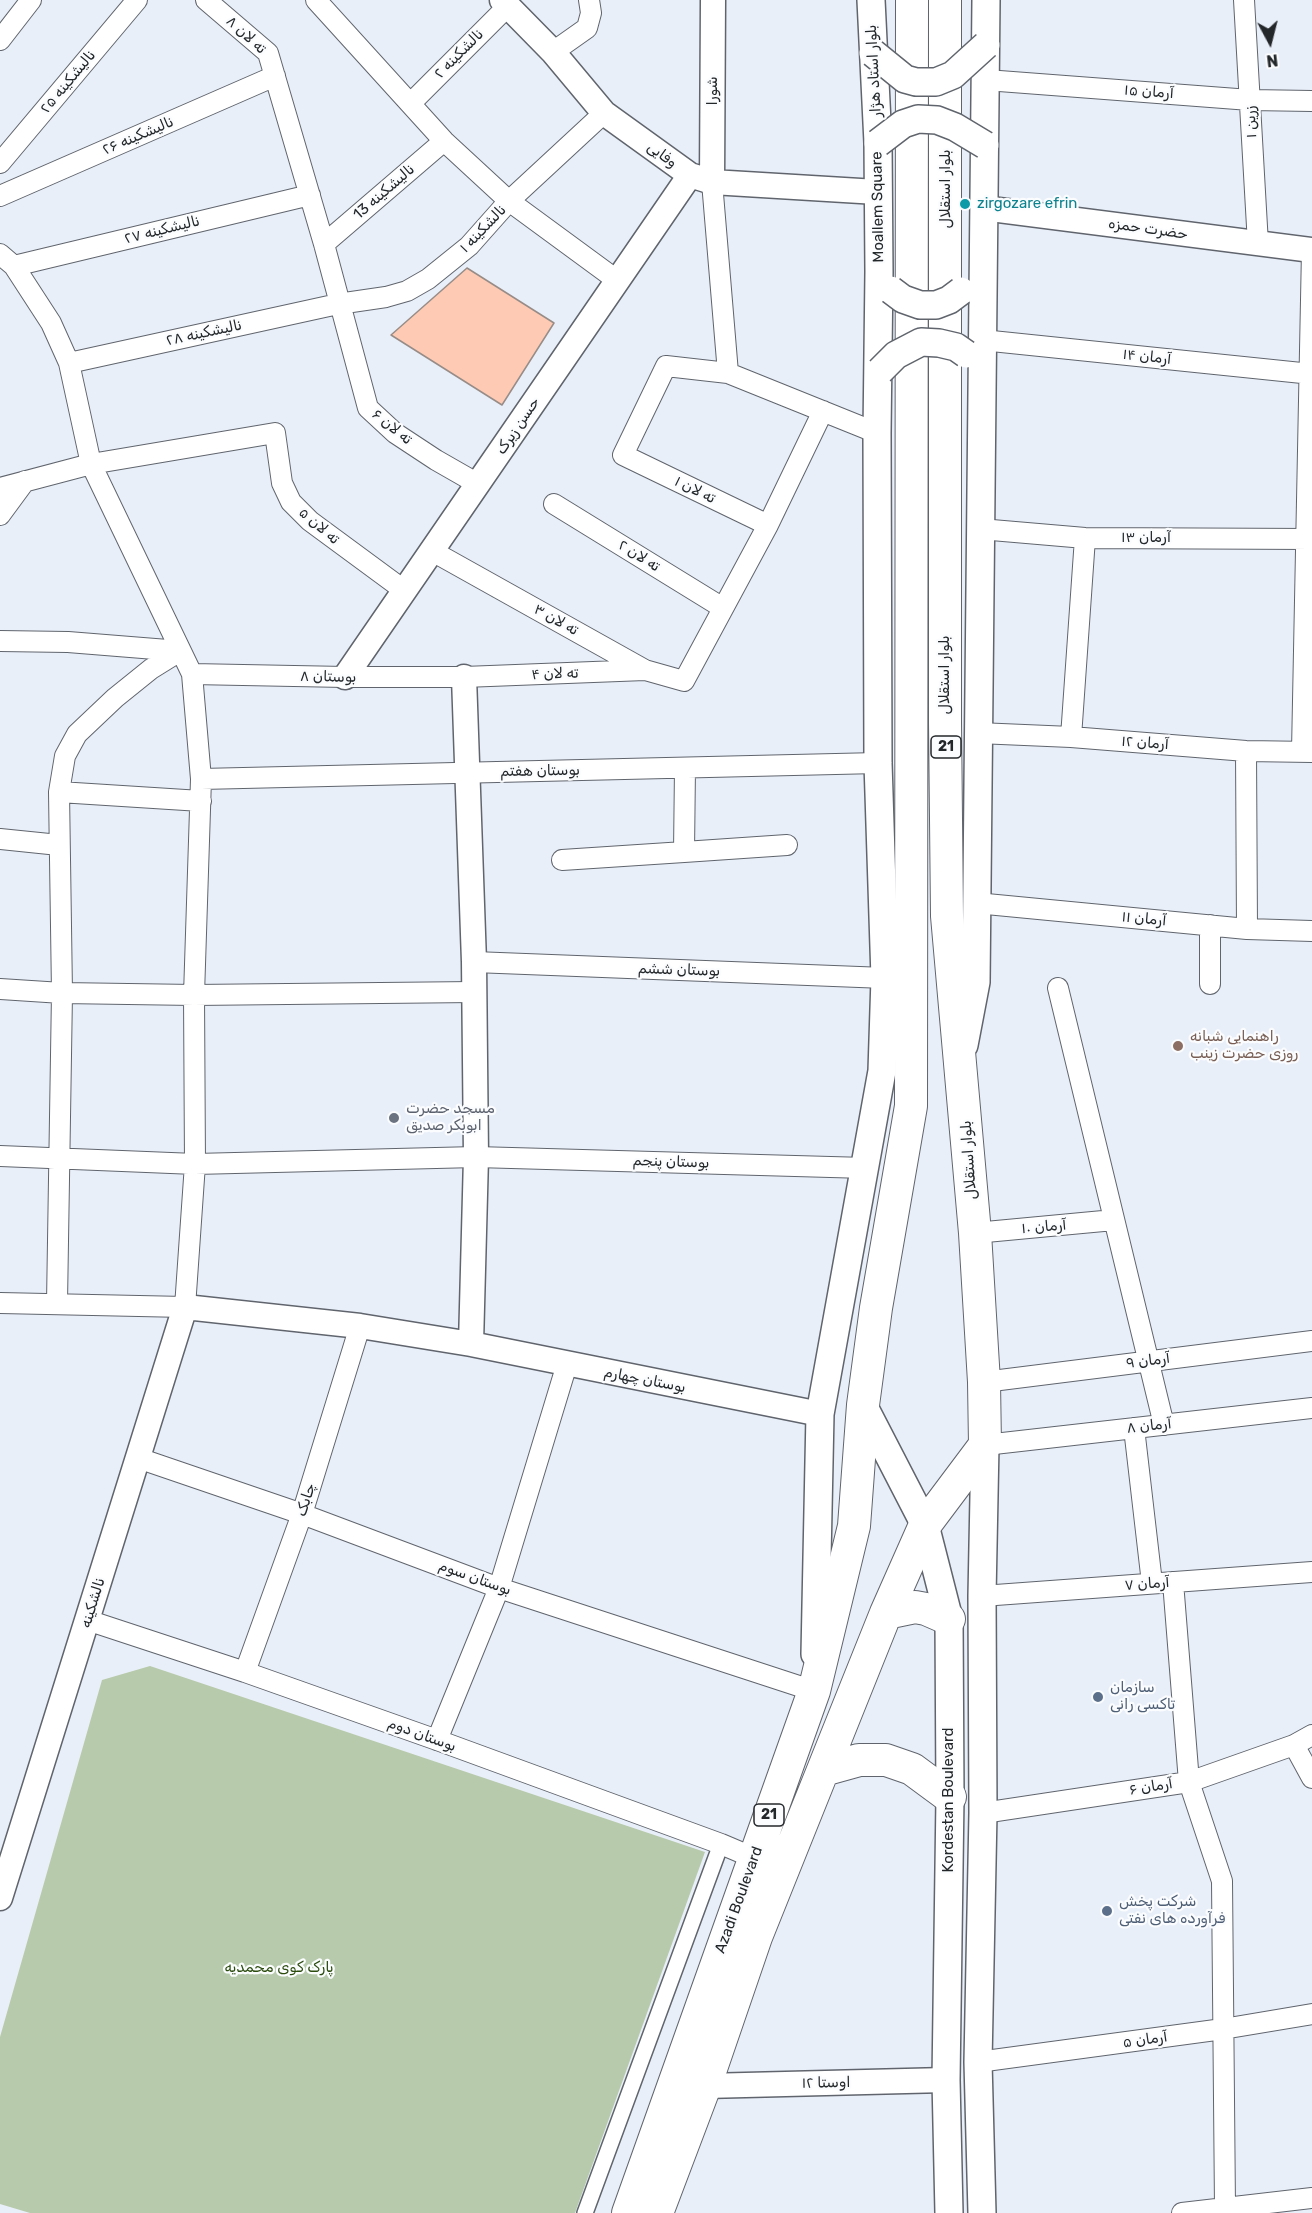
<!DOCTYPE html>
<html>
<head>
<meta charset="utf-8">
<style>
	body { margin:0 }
	#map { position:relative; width:1312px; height:2213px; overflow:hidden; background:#e9eff9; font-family:Rubik,sans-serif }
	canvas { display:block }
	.north { position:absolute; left:1240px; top:12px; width:60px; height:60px; -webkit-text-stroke:4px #fafcfe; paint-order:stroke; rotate:173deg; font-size:16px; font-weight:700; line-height:24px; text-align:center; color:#24272a }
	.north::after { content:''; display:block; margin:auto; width:21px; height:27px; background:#24272a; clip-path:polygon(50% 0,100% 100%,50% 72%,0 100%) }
</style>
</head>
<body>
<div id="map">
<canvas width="1312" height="2213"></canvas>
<div class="north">N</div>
</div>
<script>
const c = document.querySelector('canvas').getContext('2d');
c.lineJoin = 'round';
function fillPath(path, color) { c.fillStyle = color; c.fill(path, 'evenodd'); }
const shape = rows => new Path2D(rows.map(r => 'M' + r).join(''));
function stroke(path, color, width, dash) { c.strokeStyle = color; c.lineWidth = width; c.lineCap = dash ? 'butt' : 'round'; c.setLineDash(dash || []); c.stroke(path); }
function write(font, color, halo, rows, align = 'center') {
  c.font = font + ' Rubik,"Noto Sans Arabic",sans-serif'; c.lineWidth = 4.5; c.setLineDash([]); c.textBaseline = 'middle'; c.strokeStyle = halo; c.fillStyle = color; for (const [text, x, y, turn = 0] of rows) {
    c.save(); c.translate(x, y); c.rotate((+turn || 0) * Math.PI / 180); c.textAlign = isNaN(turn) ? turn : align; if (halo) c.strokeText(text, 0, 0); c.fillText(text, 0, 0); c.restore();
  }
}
const green = shape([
	[150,1666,705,1852,575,2213,30,2213,0,2204,0,2037,102,1680]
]);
const building = shape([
	[467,268,554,323,502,405,391,335,467,268]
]);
const pedestrian = shape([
	[585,2213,721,1844]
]);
const minor = shape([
	[206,0,268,53,324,244,368,408,395,433,436,460,478,484],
	[316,0,444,141,509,201,618,281],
	[1244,0,1258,244],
	[0,40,31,0],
	[553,52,587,28,591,13,589,0],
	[986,80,1250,100,1312,101],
	[411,103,508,6],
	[0,163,137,0],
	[712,182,728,373,877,433],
	[0,196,275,76],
	[324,244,444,141],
	[0,254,14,266,51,323,69,363,91,464,192,674,201,779,194,995,195,1164,185,1307,0,1303],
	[14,266,310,195],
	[982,340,1312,374],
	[69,363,338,304,386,297,407,291,428,279,469,246,509,201,604,113],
	[728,373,666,366,623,455,768,525],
	[0,488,91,464,275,433,282,483,291,502,310,521,405,591],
	[554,504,723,608],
	[0,515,25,481],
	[980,529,1085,538,1312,539],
	[432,551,645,670,684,681,768,525,823,411],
	[0,641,68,642,180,651],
	[192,674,345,677,464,677,645,670],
	[978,733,1071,737,1246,751,1312,752],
	[1071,737,1085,538],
	[1246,751,1247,929],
	[1302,751,1312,250],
	[685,768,684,852,787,845],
	[201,779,878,763],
	[59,792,201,801],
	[0,839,59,845],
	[562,860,684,852],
	[976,903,1247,929,1312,931],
	[474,962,885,978],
	[1210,984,1210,925],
	[1058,988,1164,1425],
	[0,989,62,993,194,995,474,992],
	[0,1156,195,1164,476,1157,866,1168],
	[975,1233,1114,1220],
	[57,1303,62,993,59,792,65,756,77,734,115,698,151,669,180,651],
	[984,1382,1312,1341],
	[1134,1428,1152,1583],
	[985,1445,1312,1408],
	[138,1458,302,1514,499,1588,814,1691],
	[1173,1582,1189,1782,1222,1881,1225,2208],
	[982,1596,1312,1572],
	[87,1620,245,1672,437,1740,721,1844,754,1858],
	[245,1672,302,1514,360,1326],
	[437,1740,499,1588,567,1364],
	[1294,1745,1312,1778],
	[983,1813,1189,1782,1294,1745,1312,1735],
	[978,2062,1223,2029,1312,2014],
	[1182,2213,1312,2198]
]);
const tertiary = shape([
	[502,0,553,52,604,113,690,175,712,182,877,192],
	[712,182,713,0],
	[983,208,1312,250],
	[345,677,690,175],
	[464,677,474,962,476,1157,471,1344],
	[0,1898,185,1307,360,1326,471,1344,820,1414],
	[705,2086,946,2080]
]);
const secondary = shape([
	[964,1045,976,982,986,0],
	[863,1405,925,1525,949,1619,950,1797,946,2080,949,2213],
	[815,1654,820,1414,882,1071,885,978,878,763,877,433,879,272,878,143,871,0],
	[982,2213,978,2062,983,1813,982,1596,985,1445]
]);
const primary = shape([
	[886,1613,915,1607,926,1609,949,1619],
	[823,1770,859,1760,886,1760,912,1769,950,1797],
	[628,2213,814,1691,854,1526,863,1405,876,1308,911,1106,912,0],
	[657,2213,705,2086,756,1937,886,1613,925,1525,985,1445,984,1382,975,1233,947,916,945,722,945,0]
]);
const secondaryBridge = shape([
	[873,53,905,79,916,82,936,82,953,75,986,45],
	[878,143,903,124,918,119,937,120,955,127,985,145],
	[891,290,903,299,920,305,936,305,949,300,961,291],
	[880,371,896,355,921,342,939,343,956,347,966,354]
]);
const markers = [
	[965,204,6,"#0f9aa8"],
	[1178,1046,6,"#8d6e63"],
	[394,1118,6,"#6b7280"],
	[1098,1697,6,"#5c6f8a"],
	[1107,1911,6,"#5c6f8a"]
];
const shields = [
	[946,747,30],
	[769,1815,30]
];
const shieldNames = [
	["21",946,747],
	["21",769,1815]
];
const streetNames = [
	["ته لان ۸",246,35,42],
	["نالشکینه ۲",459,54,-45],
	["بلوار استاد هژار",874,71,-93],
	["نالیشکینه ۲۵",68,82,-50],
	["شورا",713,91,-90],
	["آرمان ۱۵",1149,92,4],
	["زرین ۱",1251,122,-93],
	["نالیشکینه ۲۶",138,136,-23],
	["وفایی",662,155,36],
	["بلوار استقلال",946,189,-90],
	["نالیشکینه 13",384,192,-41],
	["Moallem Square",878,207,-91],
	["نالشکینه ۱",483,229,-46],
	["حضرت حمزه",1148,229,8],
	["نالیشکینه ۲۷",162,230,-14],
	["نالیشکینه ۲۸",204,333,-12],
	["آرمان ۱۴",1147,357,6],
	["حسن زیرک",518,426,-56],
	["ته لان ۶",392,427,39],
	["ته لان ۱",695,490,26],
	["ته لان ۵",319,526,40],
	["آرمان ۱۳",1146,538],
	["ته لان ۲",639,556,32],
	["ته لان ۳",556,620,29],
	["ته لان ۴",555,674,-2],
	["بلوار استقلال",945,675,-90],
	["بوستان ۸",328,677,1],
	["آرمان ۱۲",1145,743,4],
	["بوستان هفتم",540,771,-1],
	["آرمان ۱۱",1144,919,5],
	["بوستان ششم",679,970,2],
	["بلوار استقلال",969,1160,-94],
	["بوستان پنجم",671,1162,2],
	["آرمان ۱۰",1044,1227,-5],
	["آرمان ۹",1148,1361,-7],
	["بوستان چهارم",645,1380,11],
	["آرمان ۸",1149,1426,-6],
	["چابک",306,1500,-72],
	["بوستان سوم",475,1578,20],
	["آرمان ۷",1147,1584,-4],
	["نالشکینه",93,1603,-73],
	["بوستان دوم",422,1735,20],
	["آرمان ۶",1151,1787,-9],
	["Kordestan Boulevard",949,1800,-90],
	["Azadi Boulevard",739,1900,-70],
	["آرمان ۵",1145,2040,-8],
	["اوستا ۱۲",826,2083,-1]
];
const cultureNames = [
	["zirgozare efrin",977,204]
];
const educationNames = [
	["راهنمایی شبانه",1190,1037],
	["روزی حضرت زینب",1190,1054]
];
const worshipNames = [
	["مسجد حضرت",406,1109],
	["ابوبکر صدیق",406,1126]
];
const serviceNames = [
	["سازمان",1110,1688],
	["تاکسی رانی",1110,1705],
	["شرکت پخش",1119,1902],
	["فرآورده های نفتی",1119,1919]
];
const parkNames = [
	["پارک کوی محمدیه",279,1968]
];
fillPath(green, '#b7caab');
fillPath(building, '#fecab3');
stroke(building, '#978c87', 1.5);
stroke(pedestrian, '#60656d', 18);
stroke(minor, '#60656d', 22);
stroke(tertiary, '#60656d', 27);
stroke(secondary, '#60656d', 30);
stroke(primary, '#60656d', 34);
stroke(pedestrian, '#fff', 15);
stroke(minor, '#fff', 20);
stroke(tertiary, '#fff', 24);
stroke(secondary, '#fff', 27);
stroke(primary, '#fff', 32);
stroke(secondaryBridge, '#60656d', 30, []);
stroke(secondaryBridge, '#fff', 27);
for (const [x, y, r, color] of markers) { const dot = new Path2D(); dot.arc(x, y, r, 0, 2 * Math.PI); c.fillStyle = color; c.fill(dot); stroke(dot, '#fafcfe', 2); }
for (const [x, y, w] of shields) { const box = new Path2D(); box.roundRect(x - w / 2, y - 11, w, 22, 4.5); c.fillStyle = '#fafcfe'; c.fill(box); stroke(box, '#24272a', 1.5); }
write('bold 14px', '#24272a', null, shieldNames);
write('15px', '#24272a', '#fafcfe', streetNames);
write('15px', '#0d838f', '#fafcfe', cultureNames, 'left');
write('15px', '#785e54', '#fafcfe', educationNames, 'left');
write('15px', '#5b616d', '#fafcfe', worshipNames, 'left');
write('15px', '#4e5e75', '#fafcfe', serviceNames, 'left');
write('15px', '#2c4c0e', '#fafcfe', parkNames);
</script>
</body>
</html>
